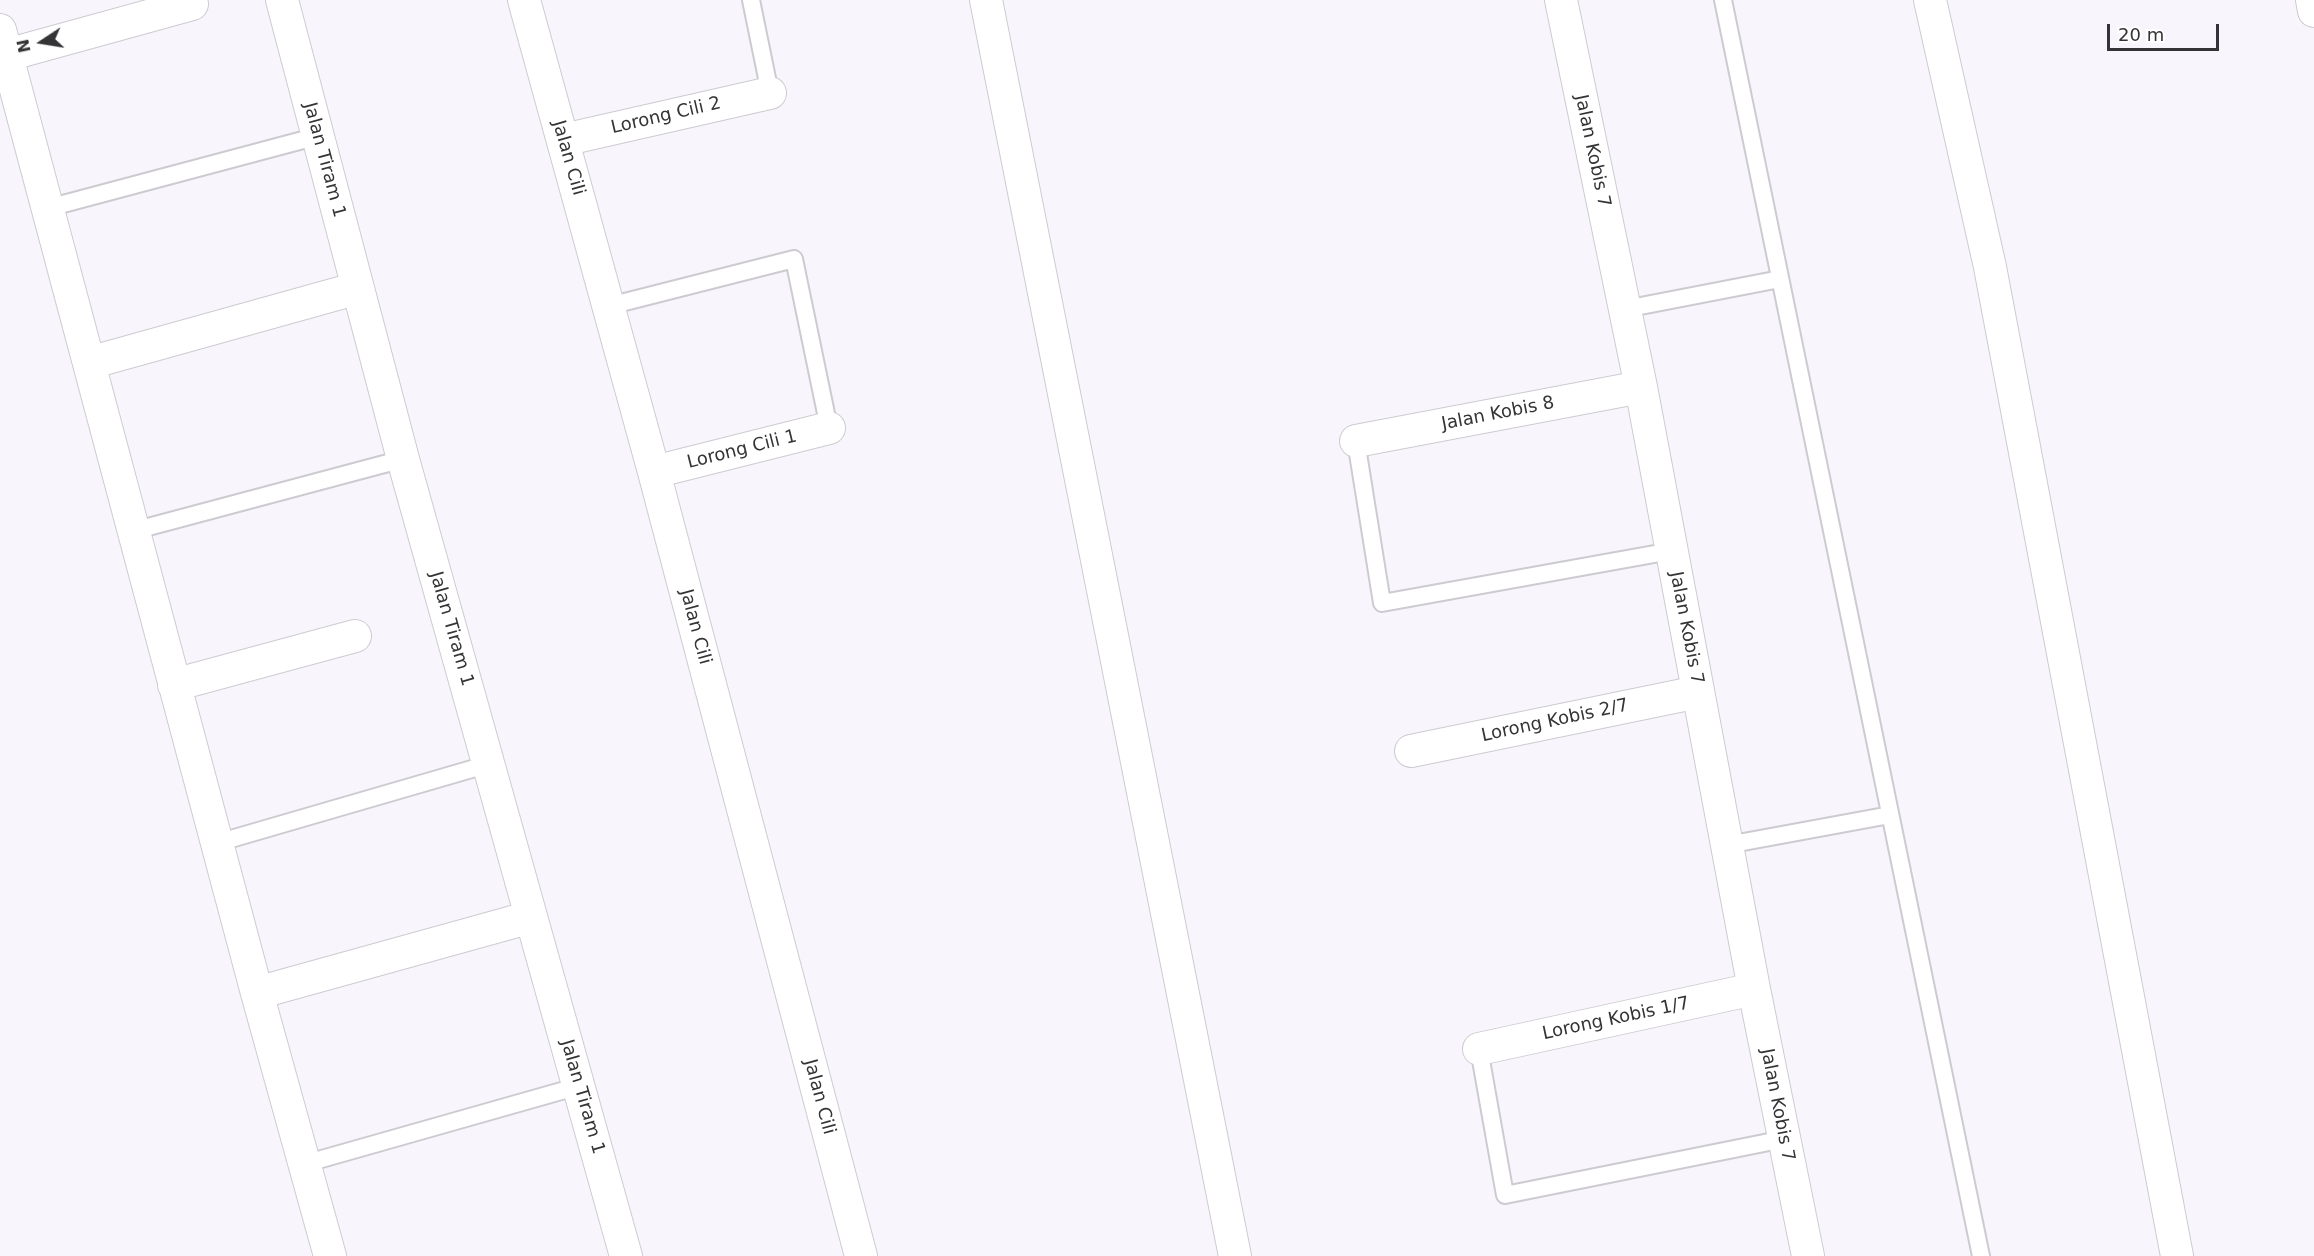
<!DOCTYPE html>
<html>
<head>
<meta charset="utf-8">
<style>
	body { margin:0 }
	#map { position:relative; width:2314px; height:1256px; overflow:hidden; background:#f8f6fc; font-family:"DejaVu Sans",sans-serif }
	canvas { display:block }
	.north { position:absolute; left:12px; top:12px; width:60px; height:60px; -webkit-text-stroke:4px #fff; paint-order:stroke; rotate:258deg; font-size:16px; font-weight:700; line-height:24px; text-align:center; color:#343335 }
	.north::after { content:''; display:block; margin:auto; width:21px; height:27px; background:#343335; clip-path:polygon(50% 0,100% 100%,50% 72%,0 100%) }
	.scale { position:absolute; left:2107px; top:24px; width:112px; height:27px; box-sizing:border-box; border:3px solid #343335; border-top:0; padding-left:8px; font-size:18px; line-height:21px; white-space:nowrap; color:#343335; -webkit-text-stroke:4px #fff; paint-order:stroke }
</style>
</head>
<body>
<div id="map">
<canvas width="2314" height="1256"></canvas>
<div class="north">N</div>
<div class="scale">20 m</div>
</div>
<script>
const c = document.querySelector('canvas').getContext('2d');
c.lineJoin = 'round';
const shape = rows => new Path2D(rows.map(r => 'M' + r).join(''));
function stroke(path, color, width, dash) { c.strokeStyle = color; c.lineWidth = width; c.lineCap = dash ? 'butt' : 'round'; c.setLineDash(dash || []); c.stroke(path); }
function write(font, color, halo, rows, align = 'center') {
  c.font = font + ' "DejaVu Sans",sans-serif'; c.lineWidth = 4.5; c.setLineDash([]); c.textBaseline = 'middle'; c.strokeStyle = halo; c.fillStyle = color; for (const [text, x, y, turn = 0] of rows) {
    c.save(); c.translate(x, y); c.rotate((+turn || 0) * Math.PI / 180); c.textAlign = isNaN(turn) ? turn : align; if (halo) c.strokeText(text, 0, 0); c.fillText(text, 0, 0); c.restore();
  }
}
const service = shape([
	[751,0,770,93],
	[1723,0,1981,1256],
	[48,208,318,136],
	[609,306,794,259,829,428],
	[1625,309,1780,279],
	[1356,441,1382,603,1671,551],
	[133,531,403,459],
	[217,843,489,764],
	[1727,845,1890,815],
	[1479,1049,1505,1195,1784,1139],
	[304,1164,579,1086]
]);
const minor = shape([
	[282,0,403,459,626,1256],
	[524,0,654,472,861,1256],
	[986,0,1235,1256],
	[1561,0,1641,387,1754,989,1808,1256],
	[1930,0,1990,267,2177,1256],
	[2312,0,2314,11],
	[0,30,257,993,330,1256],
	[7,55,192,4],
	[563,140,770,93],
	[89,363,358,288],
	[1356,441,1641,387],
	[654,472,829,428],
	[174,685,355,636],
	[1411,751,1698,692],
	[257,993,531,917],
	[1479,1049,1754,989]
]);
const streetNames = [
	["Lorong Cili 2",666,116,-13],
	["Jalan Kobis 7",1592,151,78],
	["Jalan Cili",568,158,74],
	["Jalan Tiram 1",324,160,75],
	["Jalan Kobis 8",1498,414,-11],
	["Lorong Cili 1",742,450,-14],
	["Jalan Cili",695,627,75],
	["Jalan Kobis 7",1686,628,79],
	["Jalan Tiram 1",451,629,74],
	["Lorong Kobis 2/7",1555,721,-12],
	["Lorong Kobis 1/7",1616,1019,-12],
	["Jalan Tiram 1",582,1097,74],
	["Jalan Cili",819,1097,75],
	["Jalan Kobis 7",1777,1105,79]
];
stroke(service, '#cdcbd1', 20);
stroke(minor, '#cdcbd1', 34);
stroke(service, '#fff', 16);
stroke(minor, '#fff', 32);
write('18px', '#343335', '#fff', streetNames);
</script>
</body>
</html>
